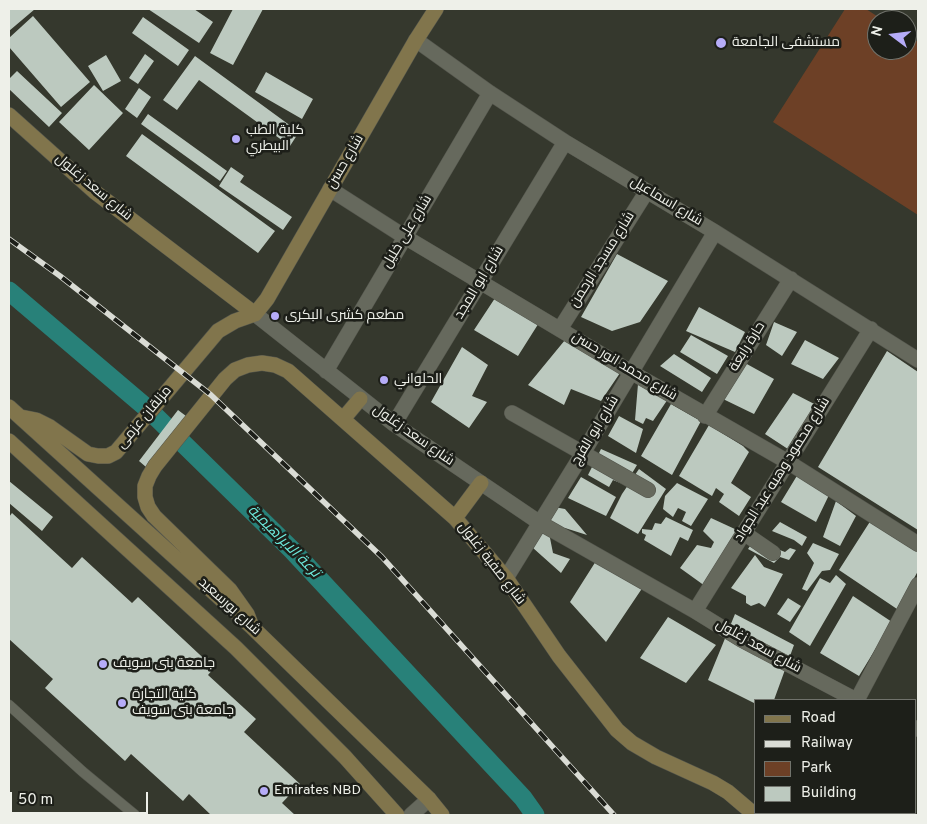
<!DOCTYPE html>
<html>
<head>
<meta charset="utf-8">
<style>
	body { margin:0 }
	#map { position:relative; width:927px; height:824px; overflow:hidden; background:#35382d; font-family:Overpass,sans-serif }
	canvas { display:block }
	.frame { position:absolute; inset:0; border:10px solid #eef0e9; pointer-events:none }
	.legend { position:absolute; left:754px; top:699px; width:162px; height:115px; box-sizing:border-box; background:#1d1f19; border:1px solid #71736c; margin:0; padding:6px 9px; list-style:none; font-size:15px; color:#eef0e9 }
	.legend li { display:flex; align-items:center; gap:10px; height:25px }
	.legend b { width:25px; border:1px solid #71736c }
	.north { position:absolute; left:867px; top:10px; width:50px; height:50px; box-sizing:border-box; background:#1d1f19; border:1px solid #71736c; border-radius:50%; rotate:285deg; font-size:14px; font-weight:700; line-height:20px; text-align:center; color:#eef0e9 }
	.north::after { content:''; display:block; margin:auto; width:18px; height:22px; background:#b6acf8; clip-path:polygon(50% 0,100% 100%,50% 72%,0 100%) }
	.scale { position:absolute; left:10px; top:792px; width:138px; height:22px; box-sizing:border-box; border:2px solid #eef0e9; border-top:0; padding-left:6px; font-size:15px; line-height:18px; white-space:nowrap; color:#eef0e9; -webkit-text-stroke:4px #1d1f19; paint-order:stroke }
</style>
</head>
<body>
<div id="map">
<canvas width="927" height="824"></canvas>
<div class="frame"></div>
<ul class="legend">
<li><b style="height:6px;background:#81754c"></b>Road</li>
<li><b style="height:6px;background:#dadcd5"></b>Railway</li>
<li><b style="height:14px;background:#6d4026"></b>Park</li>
<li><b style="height:14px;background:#bcc9bf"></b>Building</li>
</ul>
<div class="north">N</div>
<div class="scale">50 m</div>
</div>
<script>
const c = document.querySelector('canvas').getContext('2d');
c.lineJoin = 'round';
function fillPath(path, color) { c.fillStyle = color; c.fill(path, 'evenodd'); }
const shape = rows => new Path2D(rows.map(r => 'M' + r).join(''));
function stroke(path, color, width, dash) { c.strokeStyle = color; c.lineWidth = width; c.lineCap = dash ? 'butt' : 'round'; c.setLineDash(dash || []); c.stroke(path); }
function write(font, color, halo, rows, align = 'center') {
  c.font = font + ' Overpass,Cairo,sans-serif'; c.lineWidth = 5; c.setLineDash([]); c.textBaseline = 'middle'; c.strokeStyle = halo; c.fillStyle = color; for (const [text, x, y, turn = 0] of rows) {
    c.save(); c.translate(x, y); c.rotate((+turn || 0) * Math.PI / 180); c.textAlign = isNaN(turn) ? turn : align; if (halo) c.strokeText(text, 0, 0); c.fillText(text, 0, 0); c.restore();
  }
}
const green = shape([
	[845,9,866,9,883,20,877,20,877,50,907,50,907,35,918,42,918,215,773,122]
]);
const canal = shape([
	[9,291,149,410,292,550,523,798,535,815]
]);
const building = shape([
	[9,9,35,9,9,31],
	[148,9,194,9,213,22,199,43],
	[233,9,263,9,233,65,210,53],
	[33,16,90,82,61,107,9,47,9,38],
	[143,17,189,50,178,66,132,33],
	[145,54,154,61,138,84,129,78],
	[106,55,121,81,103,91,88,66],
	[195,56,299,132,290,146,199,80,177,110,163,100],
	[17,71,62,113,49,127,9,89,9,79],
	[266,72,313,99,302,119,255,92],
	[94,85,123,113,89,150,59,122],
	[139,88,151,97,137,118,125,109],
	[148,114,227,171,220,181,141,124],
	[142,134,275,231,258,253,126,156],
	[231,167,244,176,240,182,292,217,283,230,219,186],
	[617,254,668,281,640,322,612,331,581,317],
	[499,292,542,318,518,356,474,330],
	[699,307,745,332,735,352,686,331],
	[774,322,797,332,782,356,766,345],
	[691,335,728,356,717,374,680,352],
	[565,340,620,373,601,401,571,389,564,405,528,385],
	[805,340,839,358,823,379,791,364],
	[462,347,488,365,472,396,487,402,469,428,431,402],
	[887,351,918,372,918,530,818,467],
	[674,354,711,378,702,392,660,366],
	[745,363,774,379,754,414,723,399],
	[638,384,668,399,653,421,646,418,643,424,635,420],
	[793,393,822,408,794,453,765,434],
	[671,404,701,421,672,475,641,456],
	[178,410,186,416,146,467,139,461],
	[619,416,643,429,636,453,608,436],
	[709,425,743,446,749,452,731,483,751,497,739,516,719,502,724,494,716,488,712,496,679,476],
	[601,449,637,465,625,485,613,480,609,487,588,475],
	[639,469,666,489,638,534,610,518,622,494],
	[798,474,829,495,816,522,781,502],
	[581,477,616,497,606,516,568,498],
	[9,481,53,517,42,531,9,503],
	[677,483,708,499,691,526,682,521,686,512,678,508,673,517,663,509,665,496],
	[836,501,856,516,840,546,823,537],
	[543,505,565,509,587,535,565,528,562,532,555,528,550,538,553,553,570,559,561,573,523,539],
	[12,513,72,568,82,557,132,603,138,597,214,668,208,675,256,719,244,732,300,784,282,803,295,815,211,815,189,794,183,801,131,754,125,761,45,688,53,679,9,639,9,517],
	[666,517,693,530,688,541,680,537,671,556,644,540,646,535,642,533,642,529,652,530,655,523,661,524],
	[711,518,737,530,705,586,680,568,697,545,711,548,714,542,703,531],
	[871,520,918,551,918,571,897,609,839,570],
	[780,522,807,537,802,546,794,540,772,531],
	[754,540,785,552,790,548,796,550,789,560,780,557,774,563,748,549],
	[813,543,839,554,830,570,822,571,807,591,802,589,814,563,807,553],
	[755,555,764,567,783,574,765,607,759,603,751,606,746,603,746,596,731,588],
	[596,561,643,587,606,642,570,602],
	[836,575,846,584,810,646,789,632,820,578,830,583],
	[853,596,892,622,859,676,820,653],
	[788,598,801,606,790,622,777,614],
	[735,614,794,645,774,700,756,700,756,704,708,680],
	[668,617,716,645,686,683,640,658]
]);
const lane = shape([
	[9,705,83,772,135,815]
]);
const street = shape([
	[416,40,490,93,565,142,715,232,918,360],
	[330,189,405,237,631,372,788,462,918,544],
	[255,314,394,424,540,523,695,611,742,640,856,700],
	[560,329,647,191],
	[326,371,490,93],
	[512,413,648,490],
	[705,416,791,279],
	[394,424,565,142],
	[744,533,773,553],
	[506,578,583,453,715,232],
	[695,611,871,329],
	[857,700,918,585],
	[916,728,918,729],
	[411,815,429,799]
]);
const secondary = shape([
	[9,115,95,192,255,314],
	[255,314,267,299,416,40,436,9],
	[9,407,252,627,429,799,442,815],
	[21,417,36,420,50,427,88,454,98,456,108,456,116,452,218,331,235,321,255,314],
	[343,419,360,399],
	[9,441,236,648,345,757,397,815],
	[455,518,481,483],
	[252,627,247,614,230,590,154,516,148,507,145,497,145,486,149,476,155,466,225,379,235,370,248,365,262,363,275,365,288,371,455,518,506,578,559,656,617,730,632,743,656,757,713,783,728,792,755,815]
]);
const rail = shape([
	[9,239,60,276,211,395,382,557,614,815]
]);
const markers = [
	[721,43,6,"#b6acf8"],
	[236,139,5,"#b6acf8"],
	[275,316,5,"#b6acf8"],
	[384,380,5,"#b6acf8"],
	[103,664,5,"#b6acf8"],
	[122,703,5,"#b6acf8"],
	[264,791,5,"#b6acf8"]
];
const poiNames = [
	["مستشفى الجامعة",732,43],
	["كلية الطب",246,131],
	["البيطري",246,147],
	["مطعم كشرى البكرى",285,316],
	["الحلواني",394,380],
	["جامعة بنى سويف",113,664],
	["كلية التجارة",132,695],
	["جامعة بنى سويف",132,711],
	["Emirates NBD",274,791]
];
const streetNames = [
	["شارع حسن",346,162,-60],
	["شارع سعد زغلول",93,188,40],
	["شارع اسماعيل",666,202,31],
	["شارع على خليل",408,232,-59],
	["شارع مسجد الرحمن",603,260,-58],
	["شارع ابو المجد",480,283,-59],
	["حارة رابعة",748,347,-58],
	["شارع محمد انور حسن",624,367,31],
	["مزلقان عزمى",145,418,-50],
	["شارع ابو الفرج",596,431,-59],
	["شارع سعد زغلول",413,436,35],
	["شارع محمود وهبه عبد الجواد",783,470,-58],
	["شارع صفية زغلول",491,564,52],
	["شارع بورسعيد",229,607,42],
	["شارع سعد زغلول",758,647,29]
];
const waterNames = [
	["ترعة الابراهيمية",283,542,45]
];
fillPath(green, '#6d4026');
stroke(canal, '#288179', 19);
fillPath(building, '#bcc9bf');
stroke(lane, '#53554c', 11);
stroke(street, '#53554c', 16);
stroke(secondary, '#53554c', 16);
stroke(lane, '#66695d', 10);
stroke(street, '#66695d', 15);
stroke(secondary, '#81754c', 15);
stroke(rail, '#dadcd5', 5.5);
stroke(rail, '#1d1f19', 4, [11]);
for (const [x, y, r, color] of markers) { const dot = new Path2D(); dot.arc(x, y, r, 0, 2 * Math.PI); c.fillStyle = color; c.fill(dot); stroke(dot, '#1d1f19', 2); }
write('14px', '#eef0e9', '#1d1f19', poiNames, 'left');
write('14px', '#eef0e9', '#1d1f19', streetNames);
write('italic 15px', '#6deadd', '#1d1f19', waterNames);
</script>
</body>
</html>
